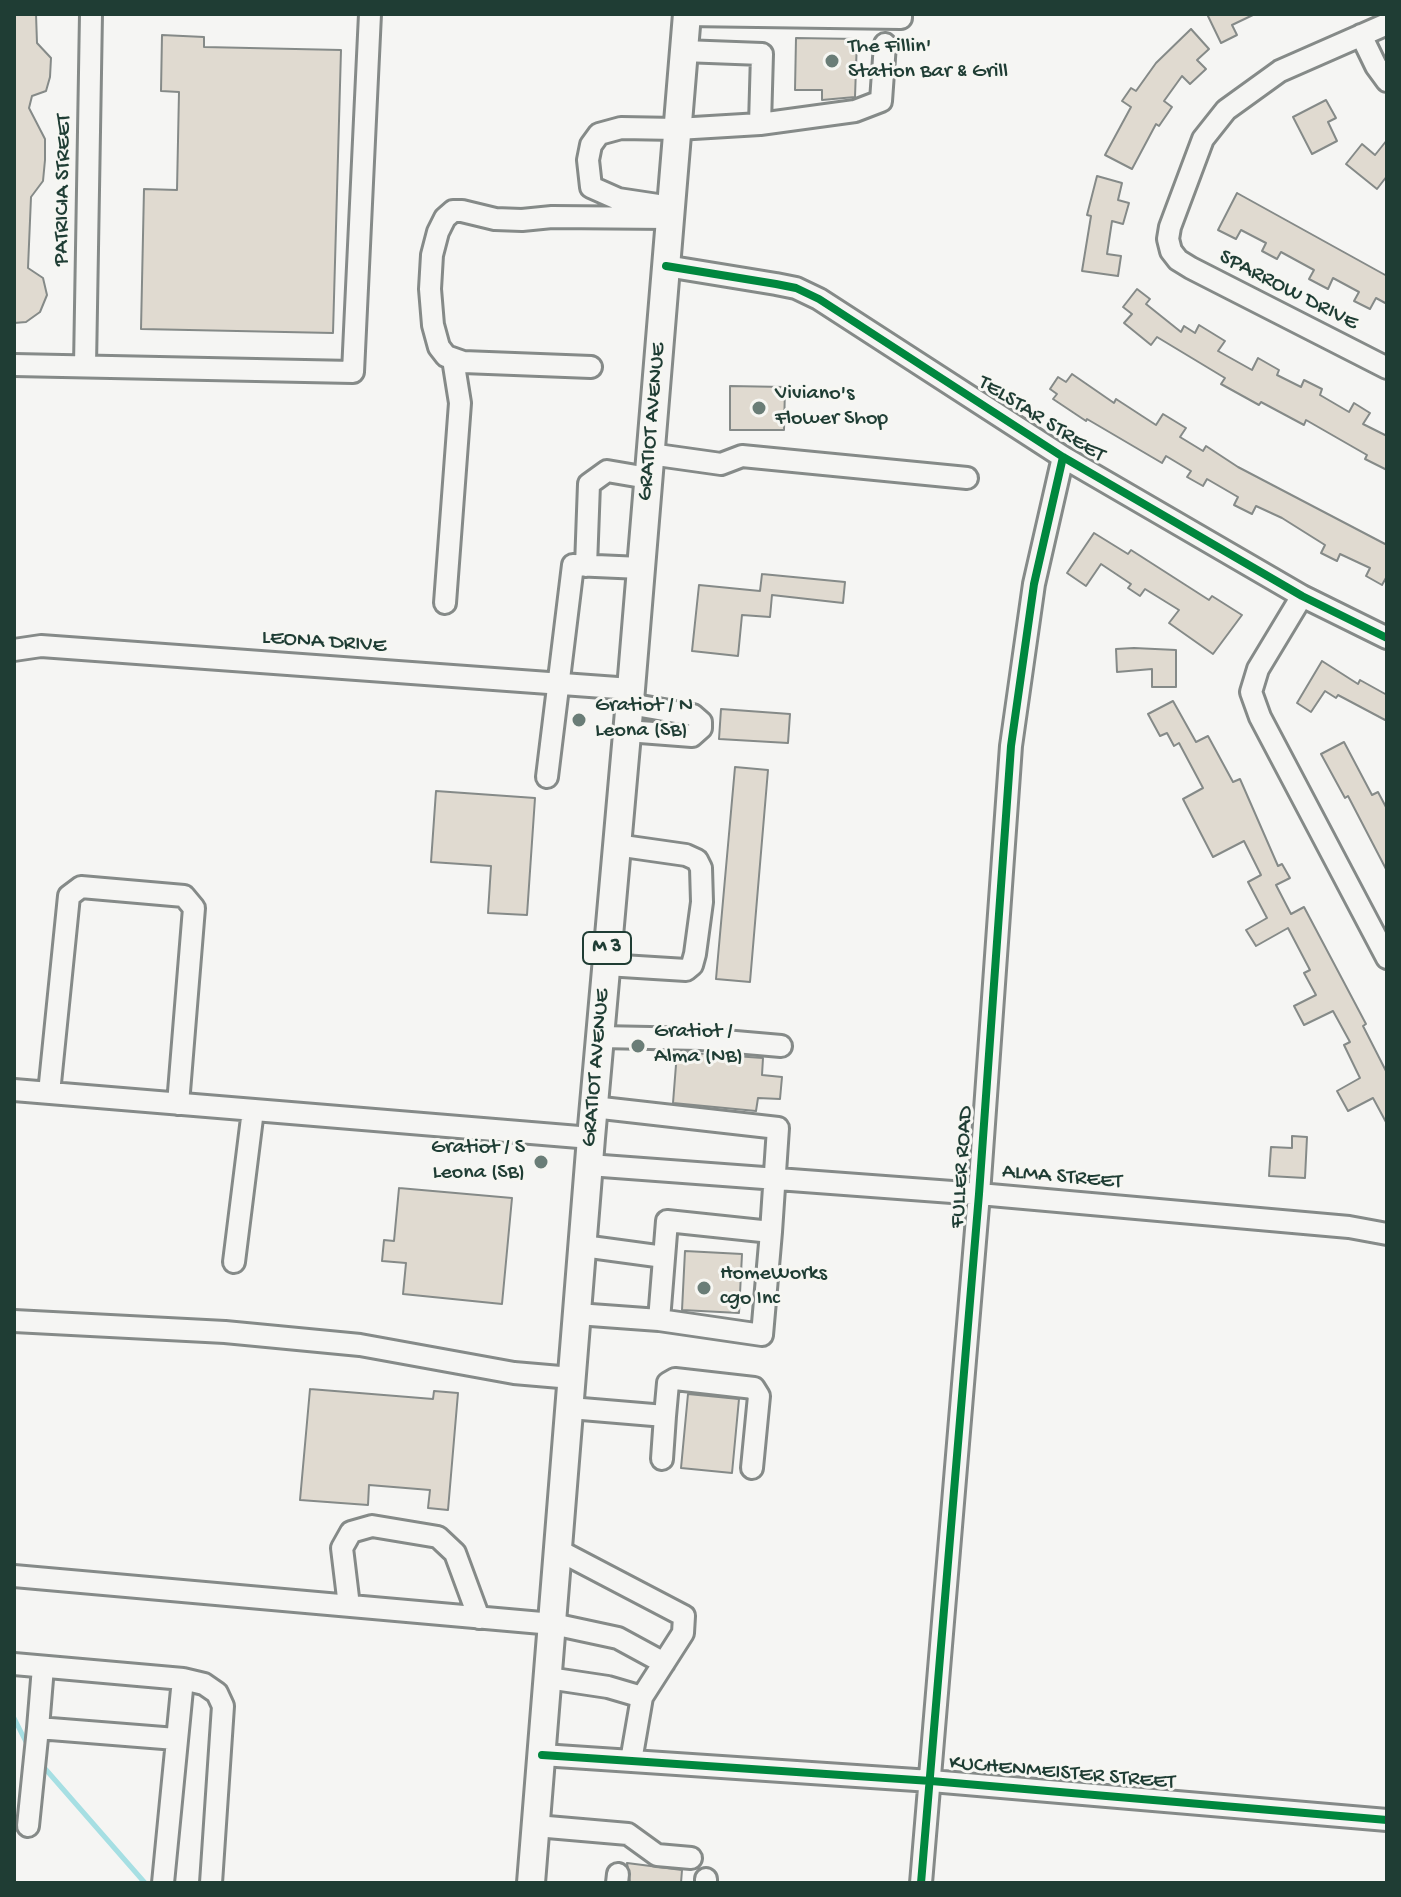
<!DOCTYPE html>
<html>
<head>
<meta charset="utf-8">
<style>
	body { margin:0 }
	#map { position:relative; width:1401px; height:1897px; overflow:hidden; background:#f5f5f3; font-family:"Gochi Hand",sans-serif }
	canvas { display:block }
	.frame { position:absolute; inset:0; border:16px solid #1f3d34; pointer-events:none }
</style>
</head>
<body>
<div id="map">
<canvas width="1401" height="1897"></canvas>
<div class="frame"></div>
</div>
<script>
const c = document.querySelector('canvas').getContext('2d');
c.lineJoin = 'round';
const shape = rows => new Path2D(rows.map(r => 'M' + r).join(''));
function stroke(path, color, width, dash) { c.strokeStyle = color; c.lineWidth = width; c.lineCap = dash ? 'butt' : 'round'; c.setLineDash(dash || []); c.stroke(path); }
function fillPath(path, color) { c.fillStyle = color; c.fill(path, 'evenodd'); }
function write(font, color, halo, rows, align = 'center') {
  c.font = font + ' "Gochi Hand",sans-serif'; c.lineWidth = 6; c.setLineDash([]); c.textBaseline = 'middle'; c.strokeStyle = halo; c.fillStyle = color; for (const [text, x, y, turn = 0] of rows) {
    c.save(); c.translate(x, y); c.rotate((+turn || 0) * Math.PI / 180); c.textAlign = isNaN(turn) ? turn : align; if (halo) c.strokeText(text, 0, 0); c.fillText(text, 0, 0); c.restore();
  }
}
const stream = shape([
	[14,1718,28,1746],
	[41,1764,145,1883]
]);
const building = shape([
	[14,14,36,14,37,43,51,58,50,77,46,91,32,96,29,108,45,139,45,160,43,181,31,197,28,268,43,278,47,295,40,312,26,322,14,323,14,14],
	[1207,14,1255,14,1232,25,1237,35,1221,43,1207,14],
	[1191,29,1209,49,1197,60,1206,69,1190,84,1182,76,1164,101,1172,107,1159,126,1156,124,1132,169,1105,155,1131,107,1122,101,1131,88,1136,91,1156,63,1191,29],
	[162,35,204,37,204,47,341,50,333,333,141,329,144,189,177,190,179,92,161,91,162,35],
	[796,38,857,39,855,97,822,100,822,90,795,90,796,38],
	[1326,100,1336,118,1328,122,1337,141,1312,154,1293,117,1326,100],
	[1387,140,1387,176,1377,189,1346,164,1362,144,1375,155,1387,140],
	[1097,176,1122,183,1118,200,1129,203,1123,224,1112,221,1107,254,1121,256,1118,276,1082,271,1091,216,1087,215,1097,176],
	[1237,193,1387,276,1387,304,1376,298,1370,309,1354,301,1359,292,1333,278,1328,289,1309,279,1314,270,1281,252,1277,259,1262,251,1266,243,1241,230,1236,239,1218,230,1237,193],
	[1137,289,1150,299,1146,304,1181,332,1184,326,1195,333,1199,325,1225,341,1218,351,1252,370,1258,358,1279,370,1277,375,1301,387,1304,380,1322,389,1320,395,1349,412,1354,403,1370,413,1363,424,1387,436,1387,470,1365,459,1367,455,1306,420,1304,425,1261,402,1259,405,1221,384,1225,378,1157,337,1151,345,1124,323,1132,314,1123,307,1137,289],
	[1072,374,1114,403,1116,399,1156,425,1163,414,1186,428,1180,437,1203,451,1206,446,1238,467,1387,545,1387,576,1382,585,1366,576,1370,568,1340,554,1337,561,1321,553,1325,545,1282,518,1256,506,1252,514,1234,505,1238,497,1207,479,1203,486,1187,477,1191,471,1166,456,1162,463,1087,419,1086,421,1053,399,1057,394,1050,389,1058,377,1066,382,1072,374],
	[730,386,785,387,784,430,730,430,730,386],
	[1094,533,1128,554,1131,550,1209,600,1212,596,1242,615,1213,654,1169,623,1179,610,1145,589,1140,596,1128,588,1131,584,1101,564,1086,586,1067,573,1094,533],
	[762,574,845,582,843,603,772,595,770,617,742,615,738,656,692,651,699,585,760,591,762,574],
	[1134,648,1176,650,1176,687,1152,687,1152,669,1117,672,1116,649,1134,648],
	[1322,661,1358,684,1360,680,1387,695,1387,721,1338,695,1336,698,1325,691,1311,712,1297,703,1322,661],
	[1173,701,1196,742,1208,736,1233,782,1240,779,1278,866,1282,864,1290,878,1276,885,1291,914,1304,907,1366,1024,1363,1026,1387,1073,1387,1124,1373,1098,1348,1111,1337,1091,1360,1078,1344,1045,1350,1042,1333,1011,1304,1025,1294,1006,1316,995,1304,973,1310,970,1288,928,1256,946,1246,930,1267,918,1248,882,1261,875,1244,841,1213,857,1183,799,1203,788,1179,743,1174,746,1167,733,1160,736,1148,714,1173,701],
	[721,709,790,714,788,743,719,739,721,709],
	[1344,742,1372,795,1378,792,1387,809,1387,871,1348,796,1345,798,1321,754,1344,742],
	[735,767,768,770,750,982,716,979,735,767],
	[436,791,535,798,527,915,488,913,491,866,431,862,436,791],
	[677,1052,763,1058,762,1075,782,1077,780,1099,758,1098,756,1111,673,1103,677,1052],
	[1292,1136,1307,1137,1305,1178,1269,1176,1271,1147,1292,1148,1292,1136],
	[399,1188,512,1198,502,1304,403,1294,406,1263,382,1261,384,1240,394,1241,399,1188],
	[685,1251,742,1254,739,1313,682,1310,685,1251],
	[310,1389,433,1399,434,1391,458,1393,448,1510,428,1508,430,1490,369,1485,368,1505,300,1500,310,1389],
	[688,1394,739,1399,732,1473,681,1468,688,1394],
	[627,1863,682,1870,681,1883,630,1883,627,1863]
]);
const minor = shape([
	[686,15,901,18,901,14],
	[1387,24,1280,71,1226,110,1203,139,1170,227,1168,239,1171,251,1178,260,1191,268,1387,368],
	[1361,35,1376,66,1387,81],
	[683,51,762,54,760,124],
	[671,207,618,199,591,187,588,160,591,145,599,134,621,128,677,129,760,124,855,111,881,101,885,44],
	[666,266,776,284,796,288,819,299,1063,457,1302,596,1387,638],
	[14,365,353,372,370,14],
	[85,366,91,14],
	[591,367,463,362,446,356,439,347,433,325,430,289,432,255,438,232,445,218,453,211,462,211,495,219,522,220,552,217,670,218],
	[650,454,721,464,742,456,967,478],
	[586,566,589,484,607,471,648,478],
	[1302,596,1258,669,1251,692,1260,717,1387,958],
	[445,603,460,403,453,359],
	[14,650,41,646,631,689],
	[627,731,692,736,701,728,701,722,693,715,629,704],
	[547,777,573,565,641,568],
	[606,965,686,970,692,965,695,954,702,902,701,868,697,860,686,855,616,845],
	[599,1037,701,1039,781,1046],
	[14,1090,591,1138],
	[49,1093,69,896,81,887,184,896,194,908,178,1104],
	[589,1165,979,1194,1349,1227,1387,1234],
	[583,1246,664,1257],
	[234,1262,253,1110],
	[577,1314,659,1320,762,1335,771,1232,778,1128,593,1107],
	[659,1320,667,1221,771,1232],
	[14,1321,225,1332,360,1345,514,1373,572,1378],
	[570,1408,665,1416,668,1383,675,1379,754,1388,759,1396,752,1468],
	[662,1459,665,1416],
	[558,1550,684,1616,683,1633,642,1697,631,1761],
	[14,1576,553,1624,618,1638,664,1663],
	[349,1606,342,1548,351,1532,372,1526,438,1537,455,1553,479,1618],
	[14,1664,183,1679,204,1684,217,1693,223,1706,211,1883],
	[43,1667,38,1728,176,1739],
	[548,1678,608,1687,642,1697],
	[542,1755,931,1781,1387,1820],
	[28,1826,38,1728],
	[536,1826,628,1834,657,1855,691,1858],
	[163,1883,183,1679],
	[617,1883,618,1874],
	[706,1883,706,1879],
	[921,1883,979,1194,1011,746,1034,584,1063,457]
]);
const major = shape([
	[531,1883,591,1138,631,689,687,14]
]);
const cycleway = shape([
	[666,266,776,284,796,288,819,299,1063,457,1302,596,1387,638],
	[542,1755,931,1781,1387,1820],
	[921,1883,979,1194,1011,746,1034,584,1063,457]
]);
const markers = [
	[832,61,8,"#6a7d77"],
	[759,408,8,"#6a7d77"],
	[579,720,8,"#6a7d77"],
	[638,1046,8,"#6a7d77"],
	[541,1162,8,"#6a7d77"],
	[704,1288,8,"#6a7d77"]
];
const shields = [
	[607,948,48]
];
const shieldNames = [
	["M 3",607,948]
];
const poiNames = [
	["The Fillin'",848,48],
	["Station Bar & Grill",848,73],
	["Viviano's",775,395],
	["Flower Shop",775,420],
	["Gratiot / N",595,707],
	["Leona (SB)",595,732],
	["Gratiot /",654,1033],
	["Alma (NB)",654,1058],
	["Gratiot / S",525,1149,"right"],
	["Leona (SB)",525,1174,"right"],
	["HomeWorks",720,1275],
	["cgo Inc",720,1300]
];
const streetNames = [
	["PATRICIA STREET",64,190,-89],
	["SPARROW DRIVE",1288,291,27],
	["TELSTAR STREET",1041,420,32],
	["GRATIOT AVENUE",653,422,-85],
	["LEONA DRIVE",324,643,4],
	["GRATIOT AVENUE",597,1068,-85],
	["FULLER ROAD",963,1167,-86],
	["ALMA STREET",1062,1178,5],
	["KUCHENMEISTER STREET",1062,1774,5]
];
stroke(stream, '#a6dfe3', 5);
fillPath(building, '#e0dad0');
stroke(building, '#858a88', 2);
stroke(minor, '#858a88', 26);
stroke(major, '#858a88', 32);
stroke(minor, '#f5f5f3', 20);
stroke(major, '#f5f5f3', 26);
stroke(cycleway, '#00873e', 8);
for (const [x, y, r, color] of markers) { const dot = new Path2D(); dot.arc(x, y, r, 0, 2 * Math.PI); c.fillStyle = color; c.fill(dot); stroke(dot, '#f6f6f2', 3); }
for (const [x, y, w] of shields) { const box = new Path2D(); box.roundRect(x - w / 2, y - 16, w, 32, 6); c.fillStyle = '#f6f6f2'; c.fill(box); stroke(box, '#1f3d34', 2); }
write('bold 20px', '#1f3d34', null, shieldNames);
write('22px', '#1f3d34', '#f6f6f2', poiNames, 'left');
write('22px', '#1f3d34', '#f6f6f2', streetNames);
</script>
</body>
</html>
